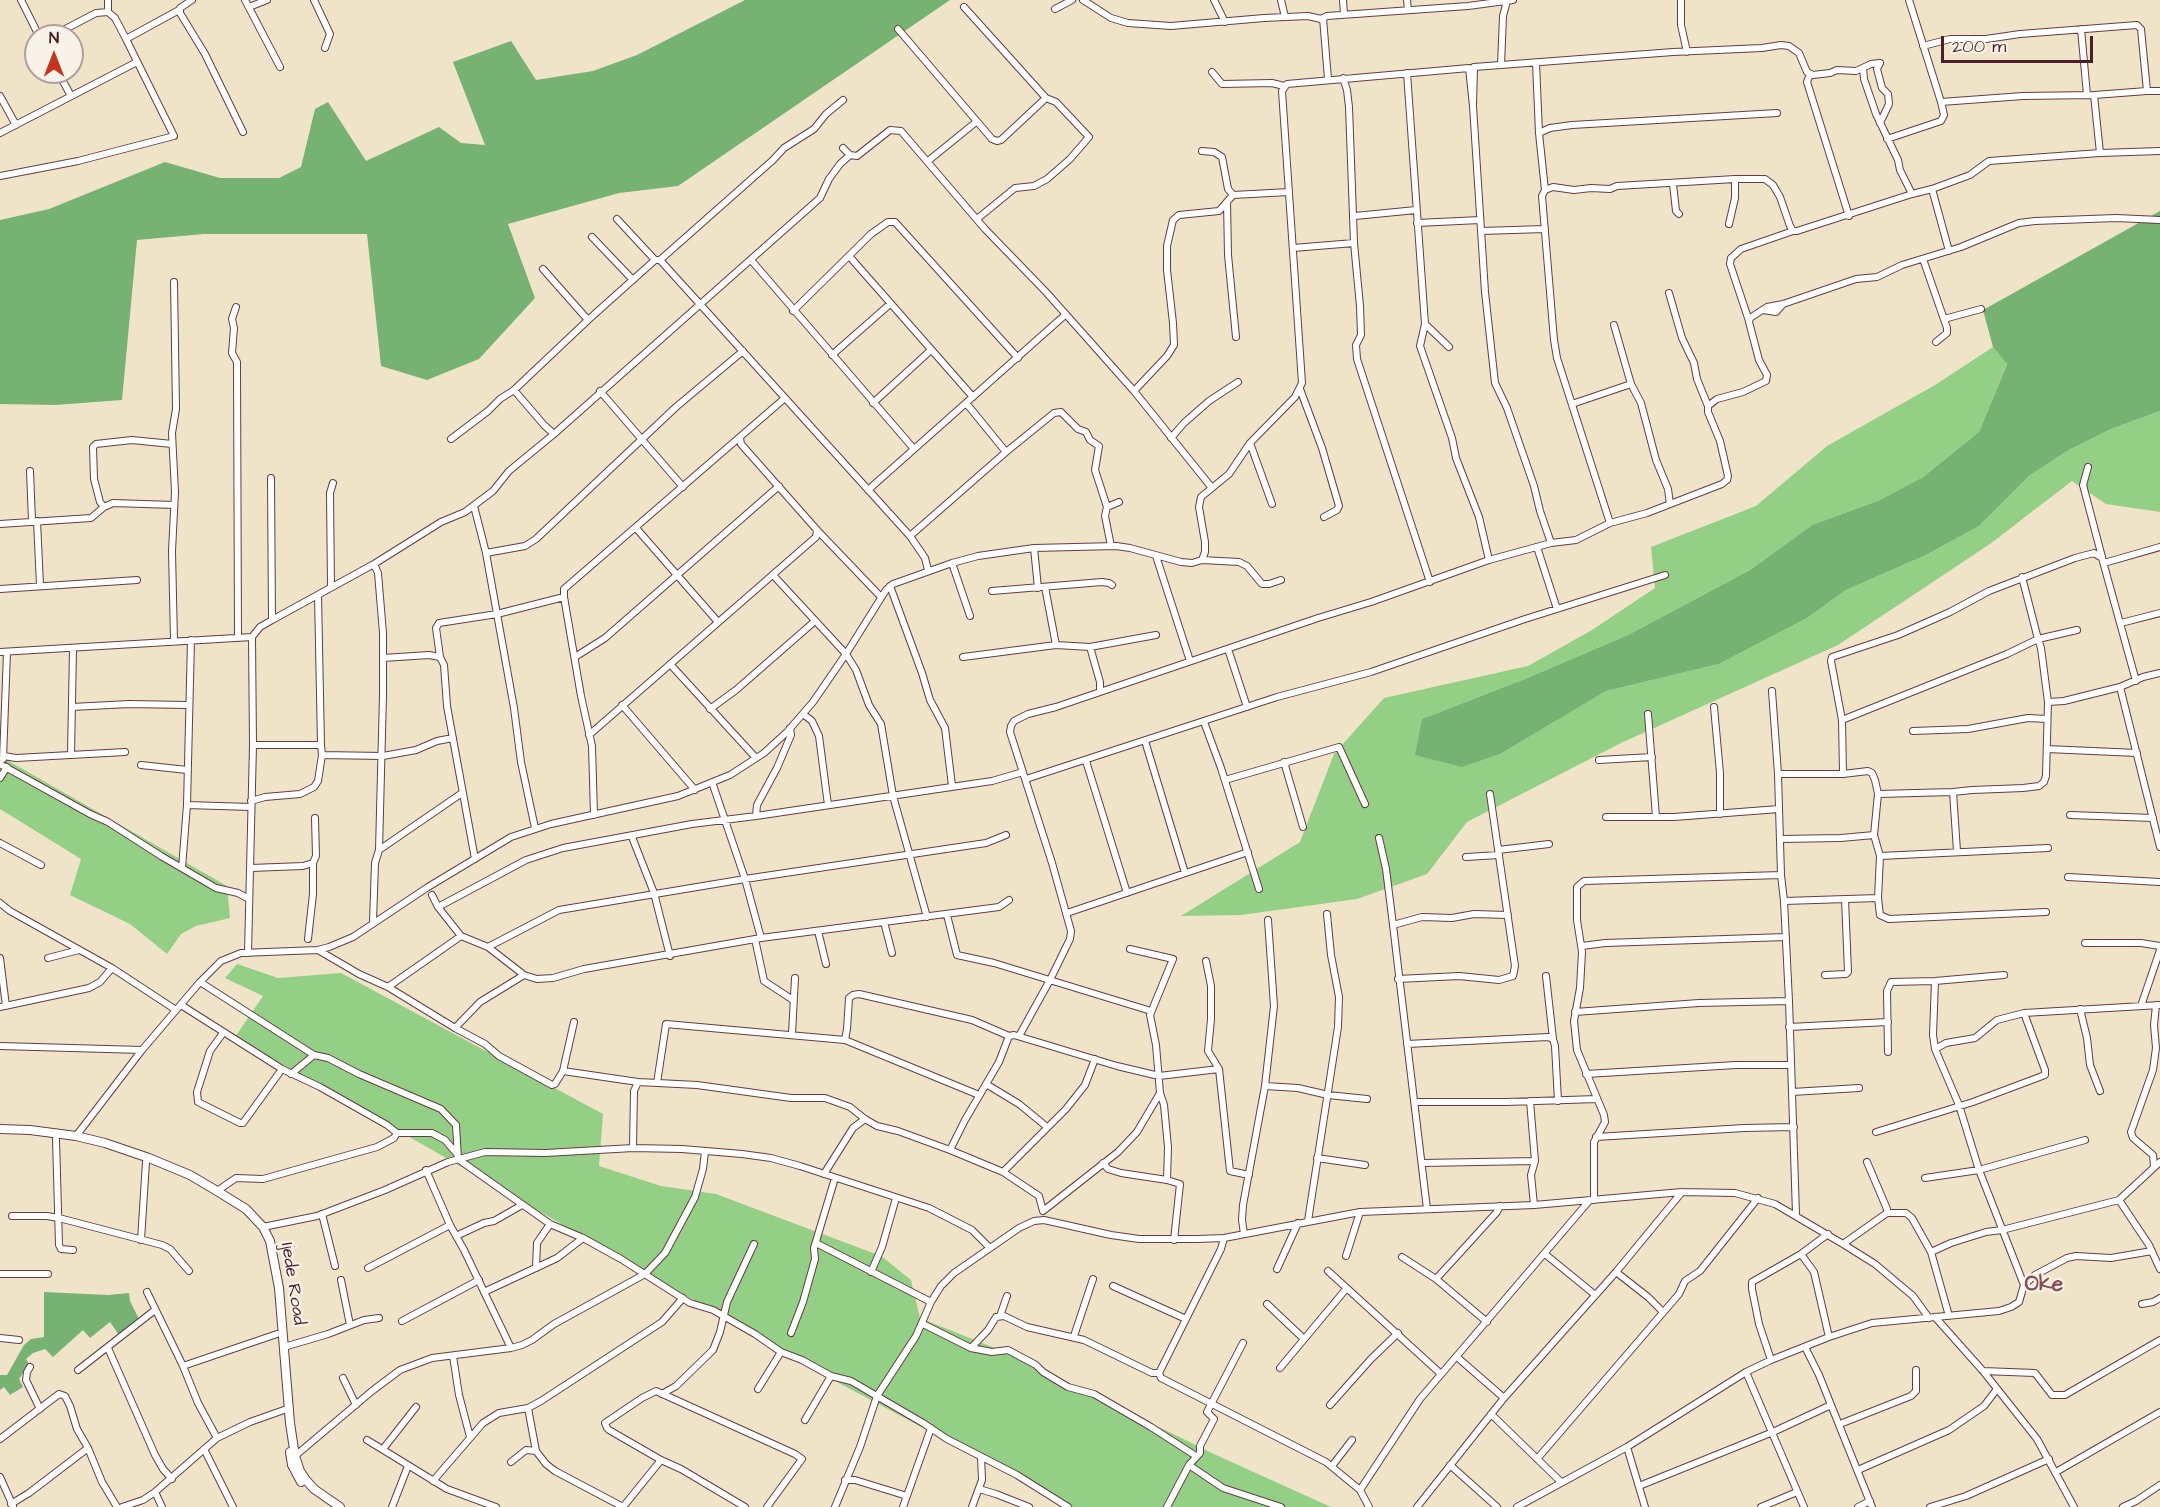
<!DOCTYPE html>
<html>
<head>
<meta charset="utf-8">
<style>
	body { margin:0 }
	#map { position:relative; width:2160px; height:1507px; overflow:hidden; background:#f0e4c8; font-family:"Architects Daughter",sans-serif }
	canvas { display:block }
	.north { position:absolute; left:24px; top:24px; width:60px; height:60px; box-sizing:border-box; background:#f7f3e8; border:2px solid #b29e9c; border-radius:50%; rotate:0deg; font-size:16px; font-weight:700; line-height:24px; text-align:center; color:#4a1f2b }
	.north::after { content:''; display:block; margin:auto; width:21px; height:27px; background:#c8321e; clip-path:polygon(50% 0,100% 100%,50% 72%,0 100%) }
	.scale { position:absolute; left:1941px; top:36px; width:152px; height:27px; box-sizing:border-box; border:3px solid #4a1f2b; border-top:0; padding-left:8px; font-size:18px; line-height:21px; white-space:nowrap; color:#4a1f2b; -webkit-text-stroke:4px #f7f3e8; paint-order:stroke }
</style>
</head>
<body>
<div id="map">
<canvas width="2160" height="1507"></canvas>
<div class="north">N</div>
<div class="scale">200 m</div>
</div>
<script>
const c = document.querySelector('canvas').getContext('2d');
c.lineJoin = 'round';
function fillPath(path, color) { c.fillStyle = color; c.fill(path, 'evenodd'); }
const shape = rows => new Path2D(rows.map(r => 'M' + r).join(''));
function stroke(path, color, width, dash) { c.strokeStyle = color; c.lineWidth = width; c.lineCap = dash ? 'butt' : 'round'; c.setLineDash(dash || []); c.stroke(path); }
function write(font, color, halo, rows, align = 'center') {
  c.font = font + ' "Architects Daughter",sans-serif'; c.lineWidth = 4.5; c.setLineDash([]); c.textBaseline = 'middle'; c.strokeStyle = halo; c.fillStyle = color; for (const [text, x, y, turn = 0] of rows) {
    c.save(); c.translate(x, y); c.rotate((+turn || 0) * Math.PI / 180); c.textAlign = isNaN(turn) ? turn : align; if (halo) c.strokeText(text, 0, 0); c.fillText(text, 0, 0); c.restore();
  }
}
const green = shape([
	[1993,347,2007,363,1979,432,1923,477,1880,500,1812,525,1750,570,1628,635,1525,679,1422,719,1502,753,1606,691,1719,664,1807,618,1846,590,1926,555,1979,526,2029,476,2067,451,2111,429,2160,411,2160,512,2106,504,2072,481,1990,544,1838,645,1621,743,1467,822,1427,874,1357,899,1241,915,1181,916,1300,842,1334,754,1384,698,1528,666,1592,630,1655,588,1651,547,1756,506,1827,446,1935,385],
	[0,756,227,886,230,918,196,926,181,934,167,954,130,924,70,895,81,859,0,809],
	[237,964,278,978,341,973,603,1114,599,1166,661,1186,716,1194,881,1256,911,1280,920,1318,1017,1357,1216,1455,1331,1507,1072,1507,835,1381,235,1037,263,996,225,978]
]);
const forest = shape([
	[745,0,950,0,678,186,619,193,508,224,535,298,479,359,427,380,381,366,367,234,204,234,137,240,122,400,55,405,0,404,0,220,49,209,165,162,220,178,279,178,301,167,315,109,328,102,366,161,439,127,461,143,485,145,453,62,511,41,536,80,593,71,637,55],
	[2160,211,2160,411,2111,429,2067,451,2029,476,1979,526,1926,555,1846,590,1807,618,1719,664,1606,691,1502,753,1462,767,1415,755,1422,719,1525,679,1628,635,1750,570,1812,525,1880,500,1923,477,1979,432,2007,364,1993,347,1983,310],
	[44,1292,108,1295,129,1293,130,1301,139,1319,119,1335,110,1322,90,1338,83,1330,53,1357,45,1349,33,1353,26,1359,29,1364,19,1379,23,1387,10,1395,4,1387,0,1390,0,1375,7,1375,24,1345,31,1339,44,1337]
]);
const minor = shape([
	[21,0,39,36],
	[108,0,108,12],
	[192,0,180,8,180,13,205,54,243,132],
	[245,0,280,67],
	[314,0,330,34,325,48],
	[1083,0,1111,18,1128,23,1171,26,1264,18,1308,16,1321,19,1327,16,1468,6,1513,0],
	[1214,0,1225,22],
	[1281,0,1285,17],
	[1343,0,1344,14],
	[1407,0,1408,10],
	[1681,0,1681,25,1687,52],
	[1909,0,1941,102],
	[249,7,267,0],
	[964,7,1046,98,1056,102,1089,137,1070,159,1047,179,1034,186,1015,188,977,219],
	[1055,9,1072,0],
	[1323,18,1328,79],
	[898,29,992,139,997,141,1001,140,1046,98],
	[2081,29,2087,95],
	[126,39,179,10],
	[1536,63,1539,133,1545,190,1542,196,1554,340,1557,358,1610,523],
	[1880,63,1877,69,1882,88,1888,94,1889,104,1880,123],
	[1501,65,1503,16,1507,1],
	[1863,68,1864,79,1876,114,1898,160,1900,170,1912,194,1932,189],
	[58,72,71,96],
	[1212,72,1222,84,1272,83,1284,86],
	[1407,73,1425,324,1420,346,1452,438,1456,458,1479,517,1489,560],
	[1810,74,1807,82,1849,216],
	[1343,78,1347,90,1349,107,1354,243,1360,306,1361,335,1356,345,1357,359,1430,582],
	[2147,91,2160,91],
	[2094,95,2100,153],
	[0,96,16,125],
	[1473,106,1485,292,1495,383,1507,408,1534,486,1540,511,1551,543],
	[0,133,137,62],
	[1539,133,1550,128,1572,125,1777,113],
	[1887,139,1941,121,1944,115,1941,102,2023,96,2094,95,2147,91,2141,29,2137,25,2020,34,1986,39,1950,39,1923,46],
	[843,148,850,155,857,156,890,130,901,131,985,229,1046,292,1134,391,1212,488],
	[1202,151,1214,152,1222,157,1228,189,1233,195],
	[928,161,976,122],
	[0,176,78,161,174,136,126,39,115,18,108,12,96,13,52,36],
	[1673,184,1676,211,1679,214],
	[1545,190,1553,187,1574,190,1591,188,1610,189,1617,186,1735,179,1765,179,1773,185,1780,197,1790,226,1793,231,1797,231,1912,194],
	[1227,202,1228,255,1236,337],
	[1355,216,1416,210],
	[617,219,655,260],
	[1417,223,1480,220],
	[1729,224,1735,198,1735,179],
	[1481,231,1545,229],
	[592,237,633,280],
	[1293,248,1354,243],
	[1949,251,1932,189,1970,175,1989,161,2100,153,2160,151],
	[849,256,973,397],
	[1923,259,1947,328,1947,333,1936,342],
	[660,260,773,160,784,148,814,129,826,114,843,100],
	[751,260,914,449],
	[543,269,588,320],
	[174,282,176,409,172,433,175,492,172,551,174,641],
	[236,307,232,319,234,328,232,353,237,362,238,638],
	[1763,310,1776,312,1783,304],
	[793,311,871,234,888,222,895,222,1018,358],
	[1944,319,1981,309],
	[1749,321,1730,264,1731,258,1741,249,1793,231],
	[1425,324,1449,347],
	[1614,325,1631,384,1641,403,1656,460,1668,489,1670,504],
	[832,355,890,304],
	[1300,389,1322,448,1339,506,1337,510,1324,517],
	[514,390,588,320,655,260,660,260,910,536,925,558,928,570],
	[600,391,683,487],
	[1134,391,1167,356,1174,345,1173,323,1167,270,1167,246,1173,220,1179,215,1219,211,1233,195,1289,192],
	[873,403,931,350],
	[966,403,1006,452],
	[1572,404,1631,384],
	[1708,406,1717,399,1743,392,1766,381,1767,375,1759,360,1749,322,1750,318,1767,307,1783,304,1856,279,1877,277,1902,265,1961,247,2019,223,2035,221,2116,218,2160,220],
	[740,438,741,444,817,530,881,597],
	[1171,438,1184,423,1209,401,1238,382],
	[451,439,488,411,500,399,514,390,544,425,554,434],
	[1250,443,1272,504],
	[2088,467,2083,485,2102,557],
	[30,471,32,521],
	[271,478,272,620],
	[868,490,1065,315],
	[474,506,486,553,514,708,521,762,535,828],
	[104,507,100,502,94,479,93,447,96,444,132,440,172,444],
	[1107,507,1119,502],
	[37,521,40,585],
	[0,524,91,518,104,507,113,503,174,505],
	[636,528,718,622],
	[910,536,1006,452,1054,413,1061,412,1078,429,1086,432,1090,440,1099,446,1095,470,1107,507,1105,516,1111,546],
	[1537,547,1557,609],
	[1034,548,1038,588],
	[486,553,525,546,536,539,676,407,743,351],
	[1156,556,1190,661],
	[1202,560,1239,562,1247,566,1262,584,1269,584,1281,580],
	[952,563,970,616],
	[2104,563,2160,547],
	[773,575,846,654,856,670,869,705,881,724,893,796,927,917],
	[890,586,922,673,930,700,945,728,952,786],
	[331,587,330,493,333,483],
	[1045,587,1056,645],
	[0,589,137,580],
	[992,591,1102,582,1109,583,1112,585],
	[318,595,321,745],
	[2121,623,2160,613],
	[1090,647,1100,682,1100,691],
	[1228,649,1247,707],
	[0,652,252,637,260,627,272,620,374,564,441,522,465,512,493,491,509,471,554,434,820,198,829,179,840,164,850,155],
	[440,657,436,628,439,623,497,614,564,597],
	[575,657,605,638,779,486],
	[963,657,1056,645,1090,647,1156,635],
	[383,658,429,655,440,657,444,665,447,706,475,859],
	[670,664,756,758],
	[2160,673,2143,677,2120,687,2160,847],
	[1772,691,1778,774,1781,875,1784,901,1789,1001,1796,1214],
	[2048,702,2064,701,2120,687],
	[622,705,695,790],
	[72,707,129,704,188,705],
	[1714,707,1720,773,1720,814],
	[710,709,736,690,815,621],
	[803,714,812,721,819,736,828,805],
	[1648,714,1656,817],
	[1842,720,2007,654,2038,639,2022,577],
	[1204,722,1221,768,1259,889],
	[1913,731,1968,729,2028,718,2047,719],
	[589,735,816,537,817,530],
	[1145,741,1185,873],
	[253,745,321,745,322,755,383,756,416,750,437,741,453,738],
	[2047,749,2137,753],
	[71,755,73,649],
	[4,756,16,758,125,752],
	[3,759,7,652],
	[1599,760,1652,757],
	[1086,761,1127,893],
	[1284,762,1303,827],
	[0,764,90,814,108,822,161,856,216,888,238,893,249,899],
	[141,765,187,770],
	[1778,774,1843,774,1842,720,1831,661,1832,657,1898,635,1950,612,1989,591,2075,558,2094,553,2102,558,2136,681],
	[1843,774,1868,771,1872,773,1875,780,1878,794,1874,835,1880,856,1878,898],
	[0,778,7,767],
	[1026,779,1277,697,1371,672,1525,619,1665,575],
	[1225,780,1339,747,1365,804],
	[712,782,745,879,761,938],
	[1953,792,1957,851],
	[1878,794,1953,792,1972,790,2023,788,2039,786,2044,782,2046,776,2048,702,2041,648,2038,639,2077,630],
	[251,801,265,797,300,794,314,787,318,781,322,755],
	[187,805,251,807],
	[594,815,592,746,581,696,564,597,564,589,785,398],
	[2070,815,2153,818],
	[756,816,757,805,777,768,791,735,790,728],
	[1606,817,1674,817,1779,809],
	[632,837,654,893,670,956],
	[1379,838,1386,869,1393,925],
	[1780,839,1841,838,1874,835],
	[0,843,41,865],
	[379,850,462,793],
	[1498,850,1549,844],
	[1880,856,2048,848],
	[1466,857,1499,855],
	[182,868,187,805,191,640],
	[251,868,303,866,313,863,316,856,315,818],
	[2068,877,2160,882],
	[432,895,438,907,461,936,488,947,524,975,537,979,553,978,584,969,761,938,999,907,1009,900],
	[1784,901,1878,898,1880,915,1889,919,2046,912],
	[0,903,10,911,112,968,176,1010],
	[438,907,526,860,563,848,692,824,756,816,992,781,1023,772],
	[1067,913,1248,852],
	[947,915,957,955,994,963,1151,1011],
	[373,922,375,863,379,850,383,695,383,633,378,573,374,564],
	[884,922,892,953],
	[818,931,826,964],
	[308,939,313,894,313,863],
	[755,939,764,981,793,1000],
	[2085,943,2141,943,2160,946],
	[1582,946,1605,943,1786,937],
	[488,947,559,910,745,879,986,843,1006,835],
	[1130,949,1173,959,1150,1015,1156,1045,1160,1093,1164,1105,1168,1147,1167,1180],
	[318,950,359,974,388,987,455,1028,485,1044,499,1056,552,1085,555,1084,563,1071,574,1022],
	[248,953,253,745,252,637],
	[0,958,6,1006],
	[48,958,79,950],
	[1206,961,1211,986,1211,1019,1208,1051,1219,1069,1230,1171,1249,1175],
	[1825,975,1846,974,1848,972,1845,899],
	[1546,976,1553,1039],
	[1398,979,1459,976,1499,980,1513,976,1515,966,1490,794],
	[1935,981,1933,1035,1935,1049],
	[200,982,314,1055,328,1058,359,1074,441,1109,456,1125,458,1159,550,1224,583,1238,621,1259,690,1303,713,1310,755,1334,781,1352,802,1360,831,1376,851,1381,923,1423,947,1439,1017,1475,1068,1507],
	[388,987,461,936],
	[181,1005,282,1069,320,1087,387,1125,397,1133,432,1133,445,1140,457,1154],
	[2141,1006,2160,950],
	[0,1007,89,988,100,982,112,968],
	[2080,1009,2087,1038,2090,1065,2100,1091],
	[1575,1012,1699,1003,1789,1001],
	[1789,1027,1888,1022],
	[455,1028,480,1002,524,975],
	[223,1033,210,1051,197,1092,198,1102,240,1123,243,1123,282,1069],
	[792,1034,795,978],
	[1019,1036,1050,980,1070,939,1071,931,1052,863,1010,732,1011,726,1014,721,1028,714,1056,707,1318,618,1371,602,1489,560,1551,543,1576,540,1610,523,1647,513,1722,484,1727,480,1728,476,1720,441,1708,412,1708,406,1697,379,1694,363,1682,338,1669,293],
	[845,1040,847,1029,849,998,853,995,859,994,972,1020,1009,1036],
	[1407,1044,1548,1037,1553,1039,1555,1046,1558,1101],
	[0,1046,142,1050],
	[1888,1052,1887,991,1891,982,1935,981,2004,975],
	[563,1071,638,1082],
	[291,1074,314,1055],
	[1586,1074,1736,1065,1791,1065],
	[657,1083,666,1024,845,1040,979,1095],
	[986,1084,1019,1104,1047,1127],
	[1265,1086,1298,1088,1328,1095,1367,1099],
	[1792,1092,1859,1088],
	[1530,1101,1535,1161,1531,1175,1534,1205],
	[1415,1102,1506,1102,1597,1099],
	[1876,1132,1973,1102,2045,1075,2045,1070,2024,1013],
	[76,1136,142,1050,200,982,221,961,241,953,318,950,329,947,353,937,428,887,511,837,551,824,678,796,730,775,764,753,787,732,813,702,846,654,886,590,893,584,952,563,978,556,1034,548,1116,546,1130,548,1181,562,1192,563,1202,560,1205,552,1205,542,1199,507,1201,497,1229,474,1250,443,1295,397,1302,383,1282,91,1287,84,1469,68,1473,106,1474,67,1673,52,1762,48,1781,45,1789,46,1799,53,1807,72,1813,75,1830,73,1837,70,1856,71,1871,64,1880,63],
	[1596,1137,1744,1128,1794,1127],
	[56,1139,59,1245,61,1249,73,1250],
	[633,1148,634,1091,638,1082,697,1085,791,1098,825,1098,850,1107,865,1119,877,1126,898,1131,950,1150],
	[1317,1158,1365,1165],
	[1103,1163,1108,1169,1121,1173,1167,1180,1180,1184,1174,1240],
	[1422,1163,1535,1161],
	[2154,1167,2153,1155,2133,1138,2131,1132,2153,1070,2156,1048,2154,1025,2156,1005],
	[426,1170,450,1225,464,1250,511,1348],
	[1003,1172,1066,1109,1085,1085,1095,1059],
	[824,1174,853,1128,865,1119],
	[1925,1178,1979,1170,2085,1140],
	[217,1191,236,1178,263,1179,377,1147,394,1138,397,1133],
	[1594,1200,1594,1142,1605,1122,1604,1115,1577,1050,1574,1021,1580,988,1582,952,1577,920,1577,887,1584,881,1781,875],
	[2119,1200,2149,1245,2160,1269],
	[1427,1209,1393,925,1422,917,1452,918,1474,914,1508,915],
	[1043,1211,1039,1196,1003,1172,950,1150,965,1120,999,1062,1009,1036,1014,1035,1117,1066,1159,1076,1219,1069],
	[1043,1211,1118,1152,1137,1132,1160,1093],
	[1887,1213,1906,1213,1912,1218,1931,1252],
	[322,1214,335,1266],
	[12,1216,47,1216,59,1218,162,1245,170,1249,189,1271],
	[1308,1221,1338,1027,1339,997,1331,955,1327,914],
	[263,1227,317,1216,385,1190,448,1162,485,1152,546,1153,633,1148,682,1149,742,1154,771,1158,800,1166,929,1208,972,1230,990,1248],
	[1244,1234,1242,1220,1243,1205,1265,1086,1274,1006,1268,920],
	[456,1236,484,1223,494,1221,522,1205],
	[1224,1238,1221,1249,1159,1373,1161,1378,1326,1462,1360,1490,1369,1507],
	[141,1240,146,1162],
	[816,1243,931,1302],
	[1843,1244,1887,1213,1887,1209,1867,1162],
	[1545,1254,1594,1294],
	[1801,1254,1814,1272,1829,1337],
	[1346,1256,1360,1212],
	[1402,1257,1436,1279,1487,1322],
	[368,1268,450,1225],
	[536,1268,537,1243,550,1224],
	[1277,1269,1298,1223],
	[1328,1271,1441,1374],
	[871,1272,882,1247,896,1198],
	[1616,1272,1648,1297,1663,1312],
	[0,1274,48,1274],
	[1436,1279,1497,1212,1500,1206],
	[341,1280,350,1325],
	[2024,1285,2035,1275,2067,1258,2076,1256,2111,1258,2152,1251],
	[1113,1286,1186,1319],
	[147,1292,183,1366,198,1403,217,1438,250,1422,284,1410],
	[484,1292,557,1258,583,1238],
	[1267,1304,1304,1339],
	[2142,1304,2153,1302,2160,1298],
	[1000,1316,1007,1296],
	[1949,1316,1931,1252,1951,1243,1986,1232,2002,1230,2119,1200,2160,1162],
	[1935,1317,1983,1371,2037,1439,2074,1507],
	[402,1321,479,1280],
	[923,1324,971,1348,992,1352,1008,1350,1036,1365,1043,1372,1068,1387,1094,1394,1151,1427,1196,1456],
	[791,1333,803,1302,815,1259,814,1248,835,1178],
	[1074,1336,1093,1279],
	[0,1338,19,1340],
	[284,1347,328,1334,364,1320,379,1318],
	[1805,1347,1819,1375,1872,1507],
	[108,1348,155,1455,163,1469,172,1479],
	[971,1348,988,1330,996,1317,1004,1316,1027,1327,1084,1340,1152,1373,1159,1373],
	[453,1356,459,1395,470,1437],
	[1457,1357,1504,1398],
	[1771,1360,1759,1324,1752,1289,1752,1282,1801,1254,1828,1234],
	[183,1366,277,1334],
	[30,1367,27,1372,26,1380,40,1409],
	[1280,1368,1346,1289],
	[78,1370,155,1310],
	[1983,1371,2035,1373,2052,1395,2065,1395,2160,1340],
	[1746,1372,1804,1507],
	[343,1378,356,1405],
	[758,1389,781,1352],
	[662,1394,676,1386,713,1350,720,1332,727,1302,754,1244],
	[1330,1405,1371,1359,1398,1333],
	[528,1408,536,1451,546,1464,555,1471,623,1507],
	[1491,1414,1561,1482],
	[805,1420,831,1376],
	[1840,1424,1911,1396,1916,1391,1916,1370],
	[0,1439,59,1394,65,1396,70,1406,77,1429,88,1448,102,1482,117,1507],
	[367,1440,447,1489,496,1507],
	[1627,1447,1645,1507],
	[204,1449,233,1507],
	[383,1449,416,1407],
	[295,1456,372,1391,400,1370,432,1358,511,1348,522,1345,532,1340,554,1324,645,1274,665,1253,695,1197,703,1169,705,1151],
	[1537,1459,1679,1294,1685,1281,1700,1271,1758,1198],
	[511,1462,526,1450,536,1451],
	[1189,1465,1223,1488,1281,1507],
	[1450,1465,1497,1507],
	[1332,1466,1352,1440],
	[1858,1470,1949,1430,1984,1406,1997,1389],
	[2056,1472,2160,1412],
	[0,1477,13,1506],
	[845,1480,855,1480,907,1496],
	[433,1481,483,1423,499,1413,528,1408,541,1401,662,1322,683,1298],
	[1639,1486,1773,1432,1831,1405],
	[979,1489,996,1494,1029,1507],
	[1360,1490,1420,1399,1589,1201],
	[155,1492,162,1507],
	[11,1504,29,1493,88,1448],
	[122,1507,143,1500,155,1492,217,1438],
	[392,1507,408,1466],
	[623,1507,661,1460],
	[745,1507,681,1469,661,1460,609,1430,607,1428,605,1423,642,1398,656,1391,795,1454,802,1459,767,1507],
	[835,1507,860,1447,877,1396,916,1336,931,1302,941,1286,954,1273,1019,1228,1034,1221,1044,1220,1111,1235,1139,1239,1197,1239,1224,1238,1360,1212,1534,1205,1682,1192,1735,1193,1775,1204,1843,1244,1875,1264,1913,1296,1929,1318],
	[903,1507,931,1428],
	[972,1507,982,1480,981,1457],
	[1167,1507,1189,1465,1200,1453,1200,1446,1214,1419,1207,1412,1243,1343],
	[1417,1507,1504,1398,1616,1272,1682,1192],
	[1517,1507,1627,1447,1746,1372,1771,1360,1829,1337,1872,1323,1999,1311,2011,1307,2019,1302,2024,1285,1979,1170,1959,1105,1935,1049,1946,1043,1975,1038,1997,1020,2024,1013,2160,1005],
	[1761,1507,1797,1492],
	[1858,1507,1870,1501],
	[1930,1507,1966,1496,2049,1459],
	[2123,1507,2136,1501,2160,1485]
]);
const secondary = shape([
	[0,1129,30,1130,76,1136,105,1143,149,1158,190,1175,217,1191,246,1209,263,1227,270,1241,279,1288,290,1423,295,1456,300,1471,306,1480,314,1489,340,1507],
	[290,1452,292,1465,301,1482]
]);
const streetNames = [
	["Ijede Road",292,1284,81]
];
const quarterNames = [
	["Oke",2044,1286]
];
fillPath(green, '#93d085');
fillPath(forest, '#76b272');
stroke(minor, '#633d43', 8);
stroke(secondary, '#633d43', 10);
stroke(minor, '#fff', 6);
stroke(secondary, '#fff', 8);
write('18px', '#4a1f2b', '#f7f3e8', streetNames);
write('bold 21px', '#854f55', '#f7f3e8', quarterNames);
</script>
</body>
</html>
